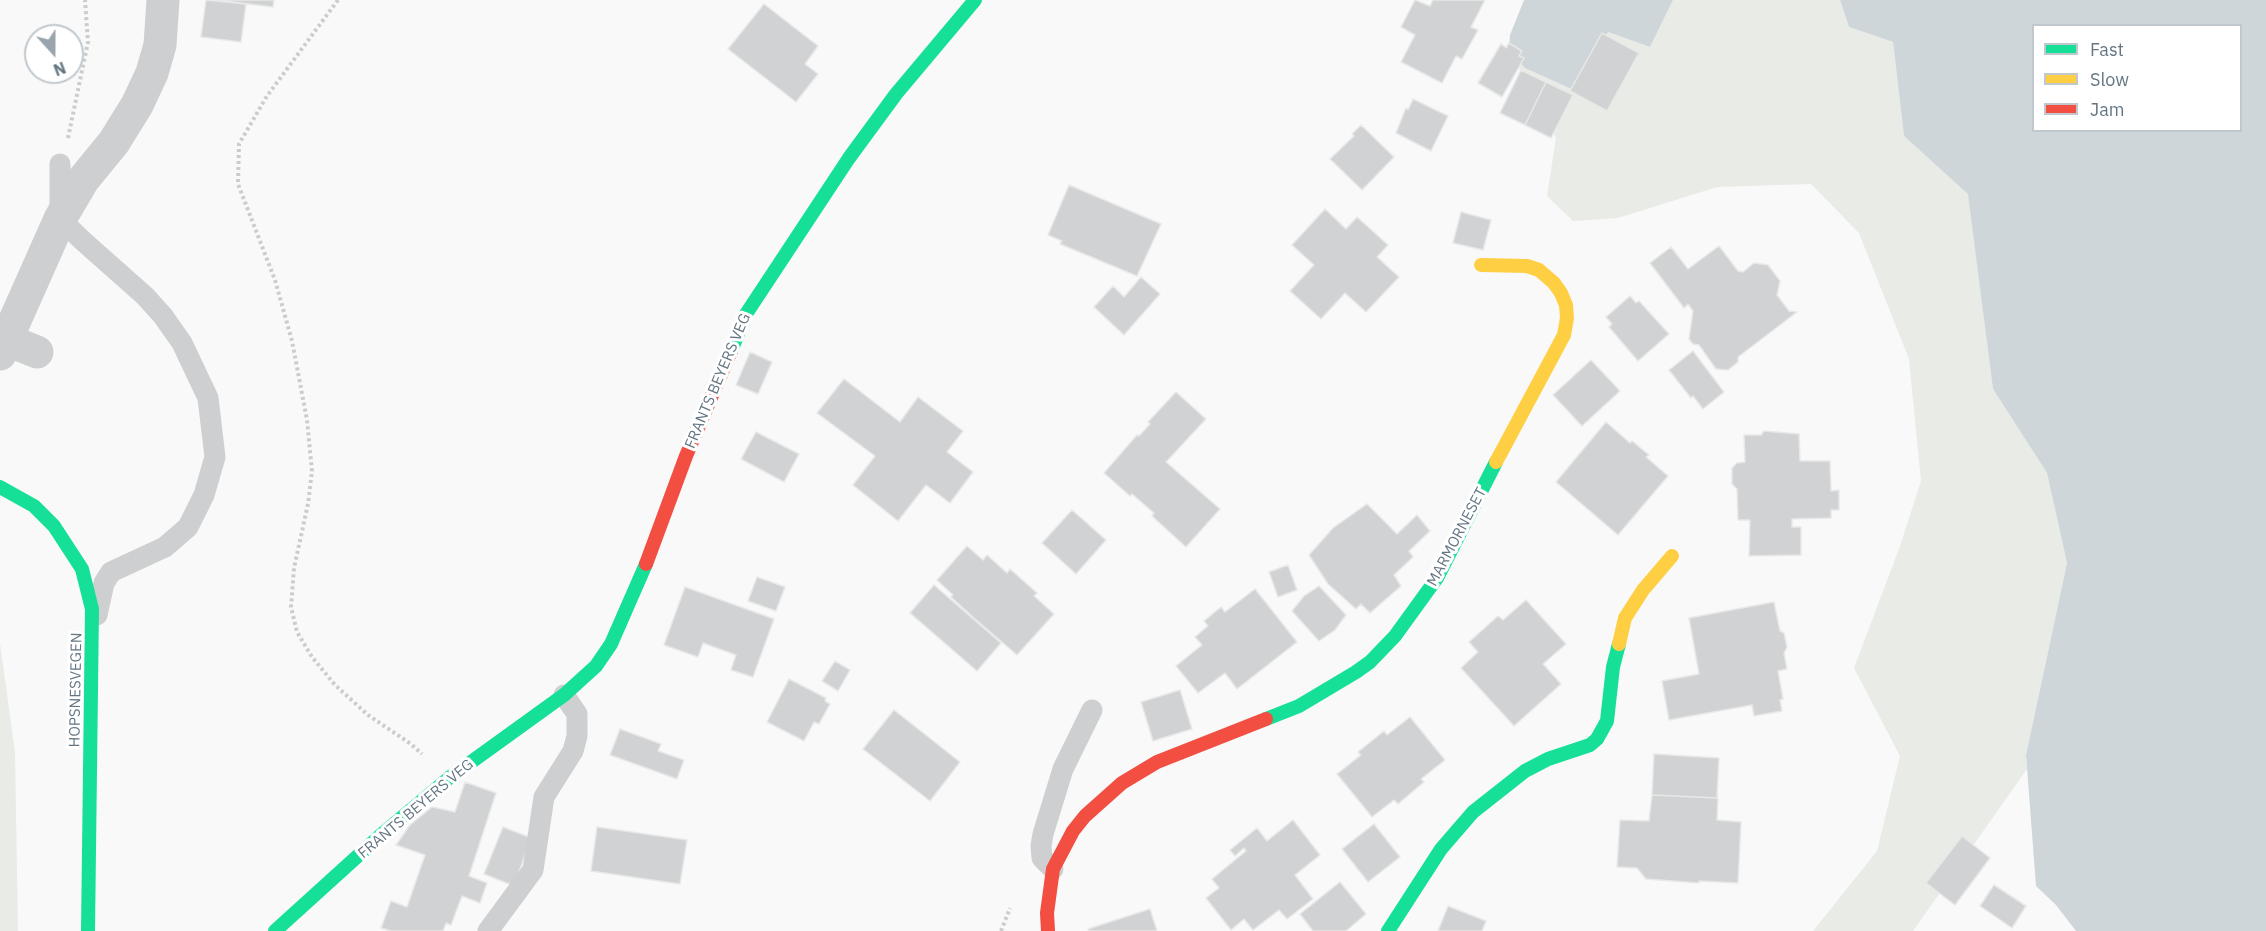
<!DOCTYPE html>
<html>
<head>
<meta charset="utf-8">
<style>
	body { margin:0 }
	#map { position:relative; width:2266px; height:931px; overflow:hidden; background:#f9f9f9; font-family:"IBM Plex Sans",sans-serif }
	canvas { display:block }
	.legend { position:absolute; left:2032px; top:24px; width:210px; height:108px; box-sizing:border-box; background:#fff; border:2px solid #c1c8cd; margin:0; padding:8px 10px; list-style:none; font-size:18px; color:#657683 }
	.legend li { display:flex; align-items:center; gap:12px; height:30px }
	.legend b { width:30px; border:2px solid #c1c8cd }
	.north { position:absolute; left:24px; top:24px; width:60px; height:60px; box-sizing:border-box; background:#fff; border:2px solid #c1c8cd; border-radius:50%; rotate:159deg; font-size:16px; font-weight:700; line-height:24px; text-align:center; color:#657683 }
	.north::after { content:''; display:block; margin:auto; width:21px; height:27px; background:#99a4ac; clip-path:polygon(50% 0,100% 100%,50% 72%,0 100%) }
</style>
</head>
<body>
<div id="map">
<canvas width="2266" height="931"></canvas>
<ul class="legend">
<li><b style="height:8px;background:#16e098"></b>Fast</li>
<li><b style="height:8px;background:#ffcf43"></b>Slow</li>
<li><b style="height:8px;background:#f24e42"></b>Jam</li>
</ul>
<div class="north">N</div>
</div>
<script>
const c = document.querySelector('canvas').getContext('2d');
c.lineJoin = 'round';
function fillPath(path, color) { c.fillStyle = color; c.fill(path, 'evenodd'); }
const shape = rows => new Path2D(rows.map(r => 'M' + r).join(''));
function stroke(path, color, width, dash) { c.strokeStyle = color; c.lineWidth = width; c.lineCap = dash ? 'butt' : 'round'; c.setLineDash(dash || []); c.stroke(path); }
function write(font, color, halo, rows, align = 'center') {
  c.font = font + ' "IBM Plex Sans",sans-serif'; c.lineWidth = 6; c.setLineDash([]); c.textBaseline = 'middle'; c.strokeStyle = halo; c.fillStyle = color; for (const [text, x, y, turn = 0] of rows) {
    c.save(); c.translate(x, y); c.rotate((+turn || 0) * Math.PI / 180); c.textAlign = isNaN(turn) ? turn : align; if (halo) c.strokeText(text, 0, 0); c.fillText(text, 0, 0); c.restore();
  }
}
const green = shape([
	[1673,0,1840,0,1849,27,1893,42,1904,136,1969,194,1993,389,2047,473,2067,563,2026,755,2027,769,1913,931,1813,931,1877,851,1900,756,1854,668,1899,549,1921,481,1909,359,1859,233,1811,184,1717,187,1618,218,1573,221,1547,196,1556,138,1509,49,1608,32,1650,47],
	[0,643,15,753,18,931,0,931]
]);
const water = shape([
	[1524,0,1673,0,1650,47,1608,32,1574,90,1525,68,1509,49,1510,35],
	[1840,0,2266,0,2266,931,2076,931,2056,905,2036,886,2026,755,2067,563,2047,473,1993,389,1968,194,1904,136,1893,42,1849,27],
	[2034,26,2240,26,2240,130,2034,130]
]);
const building = shape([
	[206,0,246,4,241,42,201,37,206,0],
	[217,0,274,0,273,7,217,0],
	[1415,0,1430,6,1433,0,1485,0,1471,27,1478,30,1462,59,1456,56,1442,83,1401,62,1415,35,1401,27,1415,0],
	[764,4,818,46,805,64,818,74,796,102,728,49,764,4],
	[1602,33,1639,53,1607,111,1570,91,1602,33],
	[1509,43,1522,51,1519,56,1524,58,1502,97,1478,83,1501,44,1506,48,1509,43],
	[1521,70,1546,82,1525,125,1500,113,1521,70],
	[1546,82,1573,95,1551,138,1525,125,1546,82],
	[1413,99,1448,116,1431,151,1396,133,1406,108,1408,110,1413,99],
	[1361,125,1394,157,1362,190,1330,159,1354,136,1352,134,1361,125],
	[1069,185,1161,224,1137,276,1060,244,1062,241,1048,235,1069,185],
	[1325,209,1346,229,1357,217,1388,245,1377,257,1399,277,1366,312,1345,293,1321,319,1290,291,1314,265,1292,245,1325,209],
	[1461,212,1491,220,1483,250,1453,243,1461,212],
	[1719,246,1738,271,1743,272,1754,263,1768,265,1780,281,1777,295,1789,311,1797,312,1738,357,1738,362,1728,370,1716,369,1699,345,1693,344,1689,339,1693,311,1688,304,1684,308,1650,263,1671,247,1688,269,1719,246],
	[1141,277,1160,294,1124,335,1094,307,1113,286,1124,297,1141,277],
	[1630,296,1636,303,1639,301,1669,334,1638,361,1609,327,1612,324,1606,317,1630,296],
	[1693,351,1724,392,1703,409,1693,396,1691,398,1669,370,1693,351],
	[750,352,772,362,758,394,736,385,750,352],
	[1591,360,1620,391,1582,426,1553,395,1591,360],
	[844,379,900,422,918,397,963,431,947,452,973,472,950,503,926,485,898,521,853,485,875,456,817,413,844,379],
	[1176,392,1206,419,1166,462,1220,509,1186,547,1152,516,1154,513,1132,494,1130,496,1104,473,1137,435,1139,436,1150,424,1148,422,1176,392],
	[1606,422,1630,443,1632,441,1649,455,1646,457,1668,476,1618,535,1556,482,1606,422],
	[1764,431,1799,434,1800,461,1830,461,1831,491,1839,490,1839,510,1831,510,1831,518,1792,519,1792,527,1801,527,1801,555,1749,556,1750,520,1738,520,1737,489,1732,484,1732,468,1737,463,1745,462,1744,435,1761,435,1764,431],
	[756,432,799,454,784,482,741,459,756,432],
	[1367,504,1397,534,1417,515,1430,531,1409,551,1413,557,1394,575,1401,586,1370,613,1361,604,1356,609,1328,584,1309,555,1333,528,1367,504],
	[1072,510,1106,540,1076,574,1042,543,1072,510],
	[967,546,983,560,987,555,1007,573,1010,569,1037,593,1034,596,1054,614,1017,655,974,618,951,597,953,595,937,580,967,546],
	[1288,565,1297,590,1278,597,1269,572,1288,565],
	[757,577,785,587,776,611,748,601,757,577],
	[934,585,1001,643,977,671,910,613,934,585],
	[1319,586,1346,615,1335,630,1319,641,1292,611,1304,596,1319,586],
	[685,587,774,619,753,677,731,670,736,655,703,643,698,657,664,645,685,587],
	[1255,589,1297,642,1237,689,1225,673,1198,693,1176,666,1202,645,1195,637,1208,626,1204,621,1221,607,1225,612,1255,589],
	[1526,600,1566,644,1543,664,1561,684,1514,726,1461,668,1478,652,1469,642,1498,616,1503,620,1526,600],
	[1774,602,1780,631,1784,633,1787,647,1784,653,1787,669,1778,671,1783,699,1780,700,1782,711,1754,716,1752,705,1669,720,1662,681,1699,674,1689,618,1774,602],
	[835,661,850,670,838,691,822,681,835,661],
	[789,679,826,698,825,701,830,704,819,724,814,722,804,741,767,722,789,679],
	[1180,690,1192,729,1153,741,1141,702,1180,690],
	[894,710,960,762,930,801,863,749,894,710],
	[1410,717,1445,760,1421,779,1424,782,1398,804,1394,800,1372,817,1337,774,1361,755,1358,752,1384,731,1387,735,1410,717],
	[620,729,661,744,658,751,684,760,677,779,610,755,620,729],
	[1654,754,1719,758,1717,798,1652,795,1654,754],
	[465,782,496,793,469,876,487,883,480,903,462,896,451,925,446,923,443,931,391,931,381,928,391,901,407,907,425,855,396,845,410,825,432,807,455,812,465,782],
	[1652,795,1718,798,1717,820,1741,822,1738,883,1699,881,1699,883,1646,879,1637,868,1617,867,1620,820,1649,821,1652,795],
	[1293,820,1320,855,1295,875,1313,899,1287,919,1279,910,1253,930,1244,919,1231,930,1206,898,1219,888,1212,879,1246,851,1244,848,1235,856,1230,850,1257,828,1267,841,1293,820],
	[1374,824,1400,857,1368,882,1342,849,1374,824],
	[503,827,531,838,514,886,484,874,503,827],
	[597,827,687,840,680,884,591,871,597,827],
	[1962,836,1990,858,1955,905,1926,883,1962,836],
	[1340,882,1366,914,1346,931,1313,931,1300,914,1340,882],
	[1994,885,2026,906,2012,928,1980,906,1994,885],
	[1448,906,1486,921,1482,931,1438,931,1448,906],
	[1150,909,1157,931,1089,931,1088,929,1150,909]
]);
const path = shape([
	[338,0,267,96,239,144,238,184,275,280,292,341,307,420,312,471,308,504,294,568,291,607,297,632,312,657,335,685,368,715,411,744,422,754],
	[68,138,88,42,85,0],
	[1001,931,1010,908]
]);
const lane = shape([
	[60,164,60,219,83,241,145,296,163,316,182,343,208,398,215,457,204,495,188,527,165,547,111,572,104,583,97,615],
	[1053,869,1042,858,1041,846,1043,834,1063,769,1092,710],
	[488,931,533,870,544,797,573,751,577,736,577,714,564,695]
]);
const street = shape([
	[7,340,37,352],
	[0,354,60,219,83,180,114,142,137,105,152,73,160,45,163,0]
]);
const fast = shape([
	[731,351,746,314,849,158,896,94,975,0],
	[0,487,34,506,54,526,82,569,92,609,88,931],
	[1266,719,1299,706,1356,672,1370,662,1395,636,1437,578,1496,462],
	[275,931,382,834,449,778,564,695,596,666,611,644,646,564],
	[1388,931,1441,849,1473,812,1525,771,1548,759,1590,745,1597,739,1607,721,1613,667,1619,644]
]);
const slow = shape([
	[1481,265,1527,266,1539,270,1554,283,1561,293,1566,305,1567,318,1564,335,1496,462],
	[1619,644,1625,618,1643,590,1672,556]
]);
const jam = shape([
	[646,564,686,456,731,351],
	[1048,931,1047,913,1053,869,1073,831,1085,816,1122,783,1157,762,1266,719]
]);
const streetNames = [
	["FRANTS BEYERS VEG",718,381,-67],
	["MARMORNESET",1457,537,-62],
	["HOPSNESVEGEN",76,690,-89],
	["FRANTS BEYERS VEG",416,809,-40]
];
fillPath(green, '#e8ebe6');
fillPath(water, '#ced6d9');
fillPath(building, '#d0d2d3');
stroke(building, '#e8e8e8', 1.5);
stroke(path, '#cbcccd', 4, [3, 3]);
stroke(lane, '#cecfd0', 21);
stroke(street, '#cecfd0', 33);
stroke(fast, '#16e098', 14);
stroke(slow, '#ffcf43', 14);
stroke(jam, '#f24e42', 14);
write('15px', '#657683', '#fff', streetNames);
</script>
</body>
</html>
